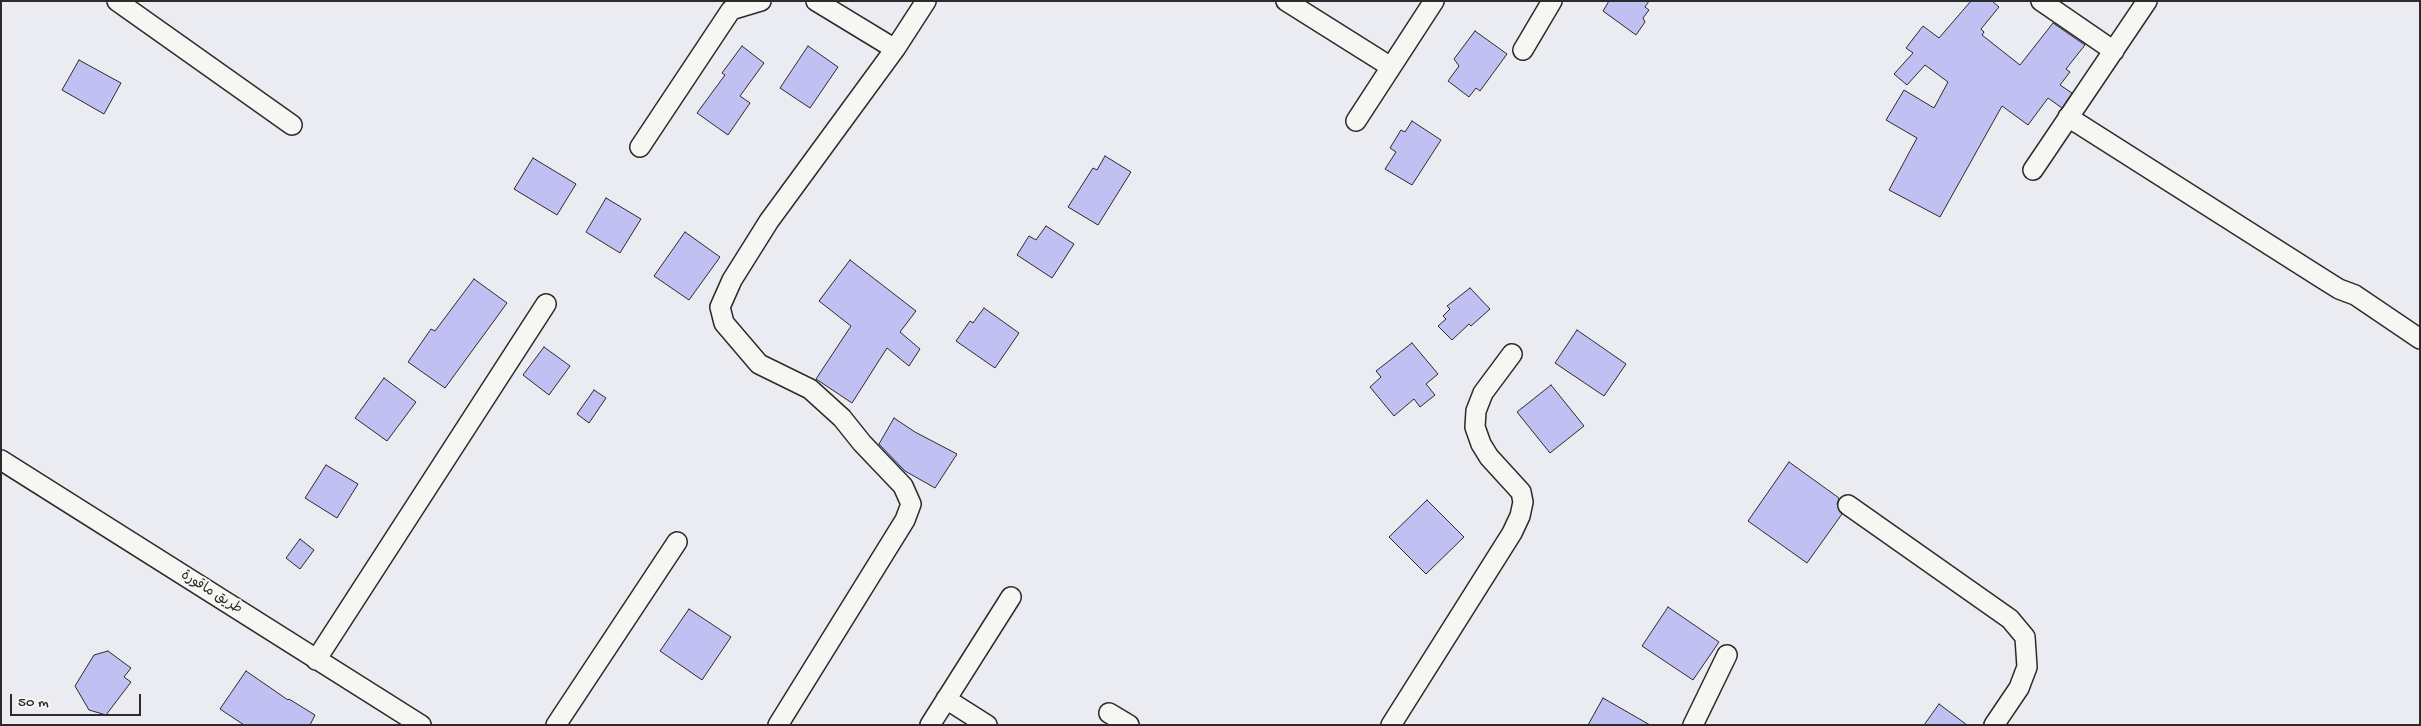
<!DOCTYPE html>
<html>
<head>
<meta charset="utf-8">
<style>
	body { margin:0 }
	#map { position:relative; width:2421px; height:726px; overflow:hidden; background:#ebebf2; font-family:"Gochi Hand",sans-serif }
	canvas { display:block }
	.frame { position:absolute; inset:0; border:2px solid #2b2b2b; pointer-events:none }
	.scale { position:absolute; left:10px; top:694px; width:131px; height:22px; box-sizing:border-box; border:2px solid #2b2b2b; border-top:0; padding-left:6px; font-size:15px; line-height:18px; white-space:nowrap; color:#2b2b2b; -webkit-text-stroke:4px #f6f6f2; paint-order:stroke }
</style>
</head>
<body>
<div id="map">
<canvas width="2421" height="726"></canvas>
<div class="frame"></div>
<div class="scale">50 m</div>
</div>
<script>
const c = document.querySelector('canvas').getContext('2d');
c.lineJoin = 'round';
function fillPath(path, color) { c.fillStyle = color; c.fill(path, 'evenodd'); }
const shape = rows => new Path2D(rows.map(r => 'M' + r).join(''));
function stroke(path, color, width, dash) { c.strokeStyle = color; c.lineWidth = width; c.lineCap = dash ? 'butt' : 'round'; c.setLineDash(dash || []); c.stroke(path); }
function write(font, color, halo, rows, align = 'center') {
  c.font = font + ' "Gochi Hand","Playpen Sans Arabic",sans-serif'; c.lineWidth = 4; c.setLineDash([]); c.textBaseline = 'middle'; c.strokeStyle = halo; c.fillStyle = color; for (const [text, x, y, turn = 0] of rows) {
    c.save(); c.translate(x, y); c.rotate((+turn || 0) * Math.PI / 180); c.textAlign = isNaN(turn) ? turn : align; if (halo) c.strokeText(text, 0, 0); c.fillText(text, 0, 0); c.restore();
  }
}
const building = shape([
	[1609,1,1649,1,1645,7,1649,10,1643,18,1645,22,1636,35,1603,11,1609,1],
	[1971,1,1992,1,1999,7,1981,29,1984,32,1982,35,2020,65,2053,23,2085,45,2066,69,2070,72,2060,85,2072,93,2062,108,2048,98,2028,125,2002,106,1940,217,1889,190,1917,138,1886,120,1904,90,1934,108,1948,82,1925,65,1907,85,1894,74,1913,53,1906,48,1923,26,1939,38,1971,1],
	[1475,31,1507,54,1480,91,1476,88,1469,97,1448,81,1459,66,1454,59,1475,31],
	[742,46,764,63,740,96,750,103,728,135,697,113,725,75,722,73,742,46],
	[808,46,838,67,810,108,780,88,808,46],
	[79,60,121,83,104,114,62,90,79,60],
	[1412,121,1441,140,1412,185,1385,169,1396,152,1390,148,1401,130,1405,132,1412,121],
	[1105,156,1131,172,1098,225,1068,207,1093,168,1097,170,1105,156],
	[533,158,576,184,557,215,514,189,533,158],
	[606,198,641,219,620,253,586,232,606,198],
	[1046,226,1074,244,1052,278,1017,255,1029,236,1036,240,1046,226],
	[685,232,720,257,689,300,654,276,685,232],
	[850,260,916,311,900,332,920,349,909,366,887,348,852,403,816,379,851,326,819,301,850,260],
	[474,279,507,303,445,388,408,362,431,329,435,331,474,279],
	[1470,288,1490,309,1471,326,1469,324,1452,340,1438,326,1446,319,1443,316,1450,309,1447,306,1470,288],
	[984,308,1019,333,995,368,956,341,970,321,973,323,984,308],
	[1577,330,1626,364,1604,396,1555,363,1577,330],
	[1412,343,1438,374,1426,384,1435,395,1420,407,1414,399,1394,416,1370,387,1381,377,1376,371,1412,343],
	[544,347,570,366,549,395,523,375,544,347],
	[384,378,416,402,387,441,355,418,384,378],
	[1551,385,1584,426,1550,453,1517,412,1551,385],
	[594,390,606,398,589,423,577,414,594,390],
	[894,418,915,432,957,454,935,488,905,471,879,444,894,418],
	[1789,462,1839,498,1837,504,1842,514,1807,563,1748,521,1789,462],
	[326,465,358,484,337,518,305,498,326,465],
	[1427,500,1464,537,1426,574,1389,537,1427,500],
	[300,539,314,550,300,569,286,558,300,539],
	[1668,607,1719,642,1693,680,1642,646,1668,607],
	[689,609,731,637,702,680,660,651,689,609],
	[108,651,131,668,124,677,131,682,106,715,89,710,75,686,94,655,108,651],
	[246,671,288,700,289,699,315,715,310,725,244,725,220,709,246,671],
	[1603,698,1650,725,1588,725,1603,698],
	[1939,704,1967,725,1924,725,1939,704]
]);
const minor = shape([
	[117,1,292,125],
	[816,1,895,49],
	[1286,1,1391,67],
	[2041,1,2114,51],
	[1523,50,1552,1],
	[2068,117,2323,279,2339,289,2355,295,2420,339],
	[1356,121,1434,1],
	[640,147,731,10,761,1],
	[2033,170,2147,1],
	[1,460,421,725],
	[1848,505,2010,619,2025,637,2027,667,2019,688,1994,725],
	[316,660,546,304],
	[946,699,987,725],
	[1109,713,1129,725],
	[556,725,677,542],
	[778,725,905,520,911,504,903,486,862,443,842,418,810,389,759,364,724,323,720,307,732,280,769,221,895,49,926,1],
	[930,725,1011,597],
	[1391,725,1512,533,1520,516,1523,502,1521,492,1489,457,1481,444,1475,427,1476,411,1483,393,1512,354],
	[1693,725,1727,655]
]);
const streetNames = [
	["طريق ماقورة",211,593,32]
];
fillPath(building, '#c0c0f2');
stroke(building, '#2b2b2b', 1);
stroke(minor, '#2b2b2b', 22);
stroke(minor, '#f6f6f2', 19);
write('14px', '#2b2b2b', '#f6f6f2', streetNames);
</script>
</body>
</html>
